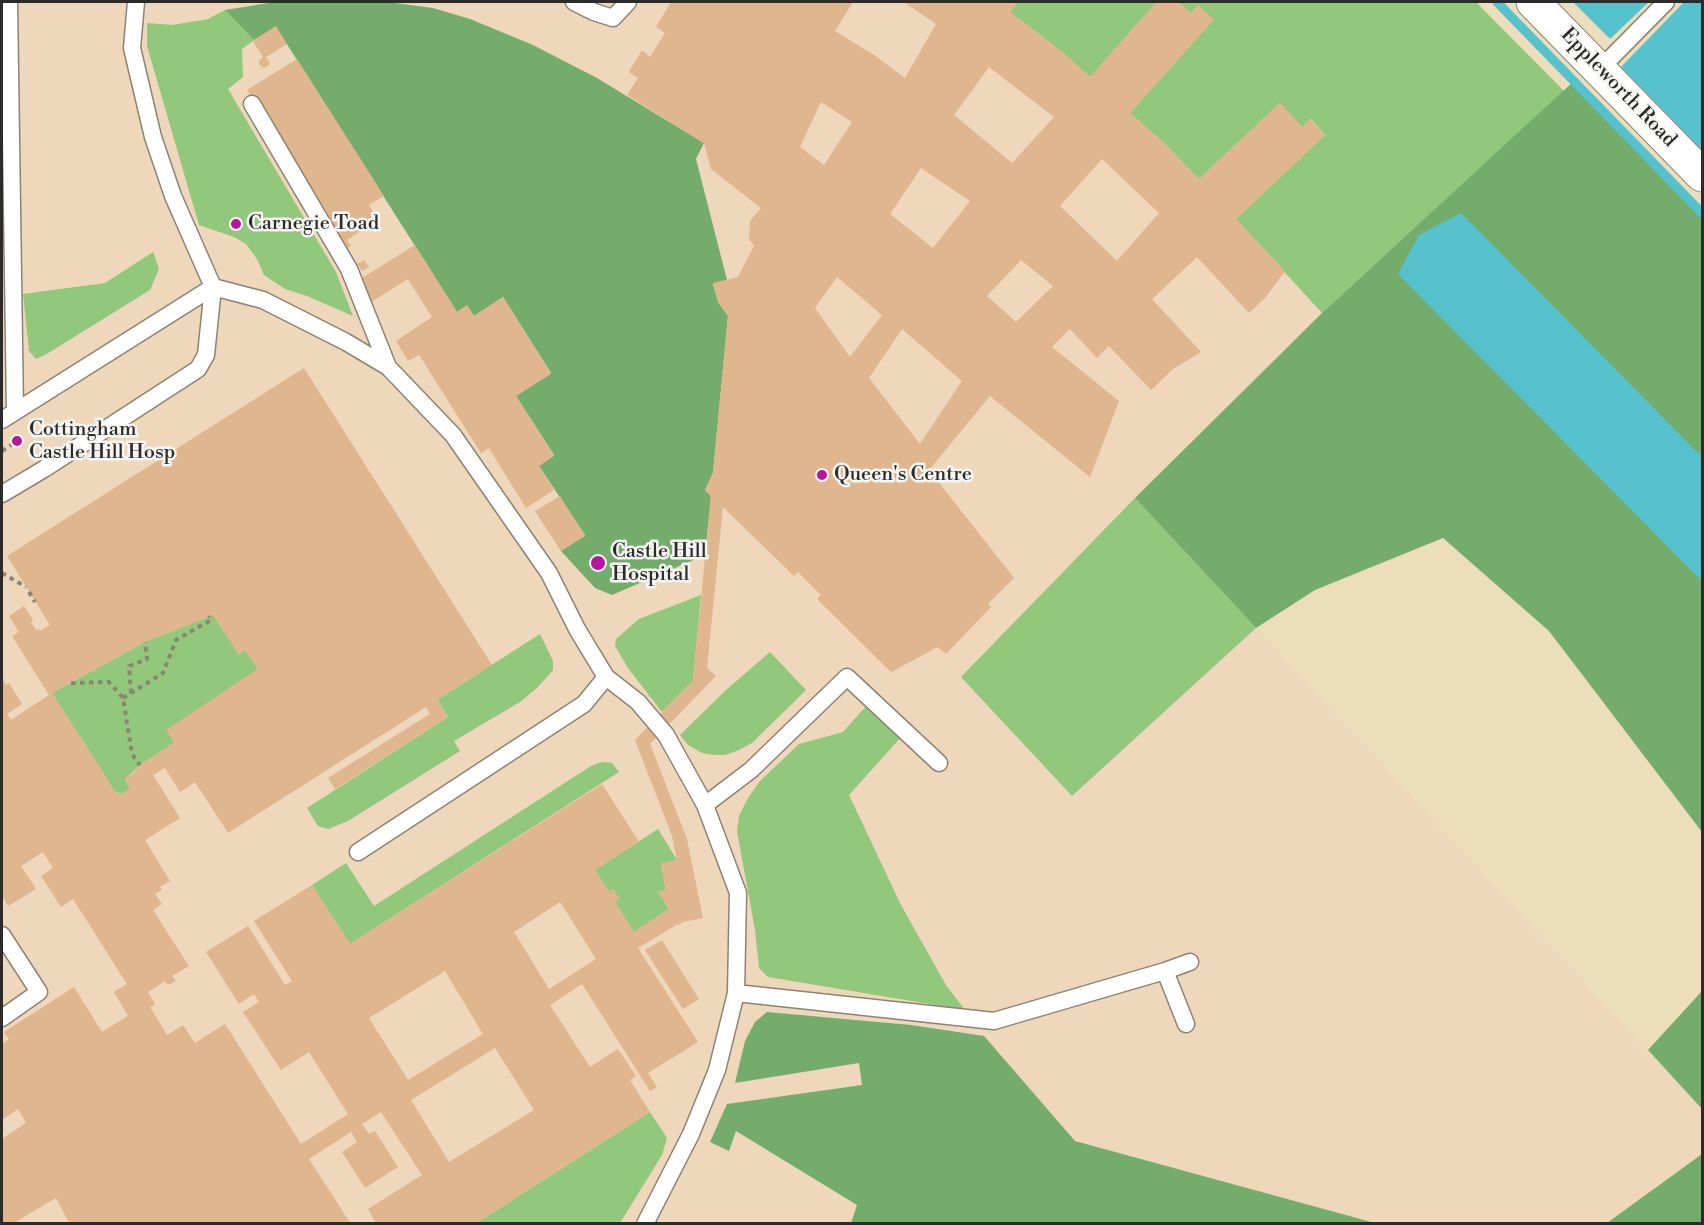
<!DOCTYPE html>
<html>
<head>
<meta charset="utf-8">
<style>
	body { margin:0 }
	#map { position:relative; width:1704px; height:1225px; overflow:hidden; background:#ecdebb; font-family:"Libre Bodoni",serif }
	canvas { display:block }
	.frame { position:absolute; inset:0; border:3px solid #2b2b2b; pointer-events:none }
</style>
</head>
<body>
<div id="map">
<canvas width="1704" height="1225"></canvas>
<div class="frame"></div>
</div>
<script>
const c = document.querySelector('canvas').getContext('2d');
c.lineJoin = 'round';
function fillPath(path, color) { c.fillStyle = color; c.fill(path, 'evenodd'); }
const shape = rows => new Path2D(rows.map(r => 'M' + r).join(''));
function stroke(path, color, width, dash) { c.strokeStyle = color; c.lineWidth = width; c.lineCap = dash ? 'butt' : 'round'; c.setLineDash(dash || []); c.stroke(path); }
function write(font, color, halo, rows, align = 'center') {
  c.font = font + ' "Libre Bodoni",serif'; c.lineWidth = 5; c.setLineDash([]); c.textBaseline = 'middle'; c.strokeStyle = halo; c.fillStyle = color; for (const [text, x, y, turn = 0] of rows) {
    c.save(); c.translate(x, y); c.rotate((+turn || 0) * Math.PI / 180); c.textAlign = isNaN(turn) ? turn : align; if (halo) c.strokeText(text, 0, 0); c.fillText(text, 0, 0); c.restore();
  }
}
const built = shape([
	[2,2,1476,2,1564,91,1322,313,1135,498,1702,1109,1702,1154,1607,1223,2,1224]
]);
const green = shape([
	[1018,2,1157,2,1090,77,1061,51,1010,12],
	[1178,2,1476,2,1564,91,1322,313,1236,219,1325,135,1311,119,1302,127,1280,103,1199,179,1163,142,1130,113,1213,20,1198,5,1191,13],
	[225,10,254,40,242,49,243,77,228,89,336,272,353,316,307,296,285,289,264,275,257,259,246,244,234,237,199,225,147,46,147,23,172,25,208,19],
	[153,252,159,269,150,290,45,355,36,359,29,351,23,294,105,283],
	[1135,498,1256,628,1072,796,961,677],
	[701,595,693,681,662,712,628,668,615,646,616,639,639,619],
	[213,615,239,654,245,650,258,669,167,730,174,743,140,765,125,779,130,789,120,795,118,792,116,793,52,693,145,642],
	[540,634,553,661,553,670,537,688,520,702,454,741,460,751,348,821,328,829,318,826,307,808,448,717,437,700],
	[770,652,806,690,752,743,739,750,725,755,714,755,702,753,688,745,680,735,726,690],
	[867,705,902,736,849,795,901,905,946,985,965,1010,768,977,759,968,755,930,737,831,739,816,748,798,760,781,799,744,843,732],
	[602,762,612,763,619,772,350,944,312,885,346,863,374,906,591,766],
	[658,829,677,860,661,864,666,890,658,892,669,909,634,932,615,902,619,899,613,889,609,892,595,870],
	[650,1112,667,1138,662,1155,620,1223,475,1224]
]);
const forest = shape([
	[275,2,387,2,433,8,470,19,533,45,597,78,704,143,696,159,727,280,713,284,718,302,728,316,713,473,705,490,711,496,705,555,612,595,595,588,561,551,585,535,539,466,554,455,516,396,551,373,503,297,474,316,467,306,457,312,276,27,254,40,225,10],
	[1574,81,1702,212,1702,832,1549,631,1443,538,1315,590,1256,628,1135,498,1322,313],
	[1702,991,1702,1109,1648,1050],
	[767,1012,911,1025,984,1036,1075,1141,1375,1223,851,1223,857,1205,736,1131,729,1151,710,1142,727,1104,862,1085,859,1063,735,1083,745,1041,755,1022],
	[1702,1154,1702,1223,1607,1223]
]);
const water = shape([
	[1573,2,1649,2,1610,39],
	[1684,2,1702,2,1702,150,1621,67],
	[1461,213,1702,457,1702,581,1398,274,1419,235]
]);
const stream = shape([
	[1497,2,1702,213]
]);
const building = shape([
	[670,2,853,2,835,31,874,55,905,78,936,24,904,2,1018,2,1010,12,1061,51,1090,77,1157,2,1178,2,1191,13,1198,5,1214,20,1130,113,1163,142,1199,179,1280,103,1302,127,1310,119,1325,135,1236,219,1285,271,1265,298,1249,313,1197,257,1152,299,1201,352,1173,369,1151,390,1109,346,1097,358,1070,329,1052,347,1119,401,1090,477,990,396,929,470,1014,578,988,604,991,607,946,654,938,647,891,672,817,599,821,595,798,572,794,576,723,507,707,668,716,676,650,744,687,839,703,918,683,922,679,925,678,924,638,948,698,1042,648,1073,657,1087,650,1091,582,984,550,1005,590,1067,618,1049,636,1076,630,1080,650,1112,475,1224,376,1224,368,1209,422,1175,381,1112,362,1124,369,1134,375,1131,398,1167,365,1188,342,1152,357,1142,351,1132,309,1159,351,1224,70,1224,56,1198,12,1224,2,1224,2,1139,26,1123,18,1109,2,1120,2,1044,9,1039,4,1032,74,987,102,1032,128,1016,114,992,127,984,73,899,61,907,41,876,53,868,43,852,21,866,36,889,8,906,2,896,2,677,6,685,9,683,22,704,7,714,11,720,49,695,12,636,19,632,9,616,24,606,33,620,31,622,36,630,39,629,40,631,50,625,7,556,304,368,492,665,437,700,448,717,335,789,328,778,430,714,426,707,228,833,195,782,180,792,165,768,153,775,180,818,145,840,170,881,160,887,162,890,155,894,162,904,153,910,189,966,172,976,176,981,168,985,165,981,148,992,155,1004,150,1007,167,1035,183,1025,195,1043,225,1024,301,1144,348,1114,309,1052,281,1070,243,1012,259,1002,254,994,239,1004,206,952,248,926,285,985,292,981,254,921,312,885,350,944,602,784,639,842,595,870,609,892,613,889,620,899,615,902,634,932,669,909,658,892,666,890,661,864,677,860,672,836,635,740,693,681,711,496,705,490,713,473,728,316,718,302,713,283,738,277,754,246,749,239,750,221,761,208,711,169,704,143,627,95,638,78,629,72,642,50,650,57,665,33,656,27,670,4],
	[989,67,1054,117,1012,163,954,115],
	[821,102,852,122,824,165,800,147],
	[1102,159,1159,213,1117,261,1060,206],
	[921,168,970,201,933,248,890,214],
	[1021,260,1053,286,1016,322,987,296],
	[837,277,882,315,850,357,815,308],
	[902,329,962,381,920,444,869,378],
	[213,615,239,655,245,650,258,669,166,730,174,743,140,765,133,773,125,779,130,789,120,795,118,792,116,793,52,693,145,642],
	[560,902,596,959,549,989,514,932],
	[445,971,483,1034,408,1080,369,1018],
	[495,1048,534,1110,449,1162,411,1100],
	[276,26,287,44,266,57,270,63,268,66,264,68,259,64,259,61,263,57,254,43,254,40],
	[297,59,384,196,369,205,378,220,347,240,351,246,347,248,247,90],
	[415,245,457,312,467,305,474,316,503,297,551,374,516,396,554,456,539,466,554,490,526,508,489,448,481,453,419,355,408,361,396,341,432,317,408,279,371,302,357,281],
	[364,260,369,267,362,271,357,264],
	[560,496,585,536,561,551,535,511],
	[662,940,699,999,683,1009,645,950]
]);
const path = shape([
	[2,451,11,445],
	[2,573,26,587],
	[29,592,35,602],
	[71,683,109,682,123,698,132,754,140,765],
	[131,693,129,666,147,659,145,642],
	[123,698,163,673,176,640,211,620,209,616]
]);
const service = shape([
	[9,2,15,411],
	[574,2,594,12,613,18,628,2],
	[1599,70,1666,2],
	[252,104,349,269,388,367,453,435,549,573,577,629,606,677,638,702,666,735,705,805,738,893,736,993,717,1070,691,1134,645,1224],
	[2,420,213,287,263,300,346,342,388,367],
	[2,494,44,469,198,369,206,355,213,287,173,196,153,137,132,48,136,2],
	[705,805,751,770,847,677,939,763],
	[358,852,584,704,606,677],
	[2,935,39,992,2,1018],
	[1165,971,1186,1024],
	[736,993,994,1021,1165,971,1190,962]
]);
const tertiary = shape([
	[1533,2,1702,175]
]);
const markers = [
	[236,224,6,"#b5179e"],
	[17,441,6,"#b5179e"],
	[822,475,6,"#b5179e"],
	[598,563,8,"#b5179e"]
];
const streetNames = [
	["Eppleworth Road",1618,88,46]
];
const poiNames = [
	["Carnegie Toad",248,224],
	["Cottingham",29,430],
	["Castle Hill Hosp",29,453],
	["Queen's Centre",834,475],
	["Castle Hill",612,552],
	["Hospital",612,575]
];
fillPath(built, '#eed7bb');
fillPath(green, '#91c87b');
fillPath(forest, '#74ac6b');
fillPath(water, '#56c2ce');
stroke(stream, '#56c2ce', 9);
fillPath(building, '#dfb68d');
stroke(service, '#8c8473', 19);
stroke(tertiary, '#8c8473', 35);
stroke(path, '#8c8473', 4, [4.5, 4.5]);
stroke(service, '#fff', 16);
stroke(tertiary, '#fff', 33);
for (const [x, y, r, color] of markers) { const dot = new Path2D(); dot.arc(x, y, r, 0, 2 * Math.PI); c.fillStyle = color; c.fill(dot); stroke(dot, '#f6f6f2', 2); }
write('20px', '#2b2b2b', '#f6f6f2', streetNames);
write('20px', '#2b2b2b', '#f6f6f2', poiNames, 'left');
</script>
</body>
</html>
